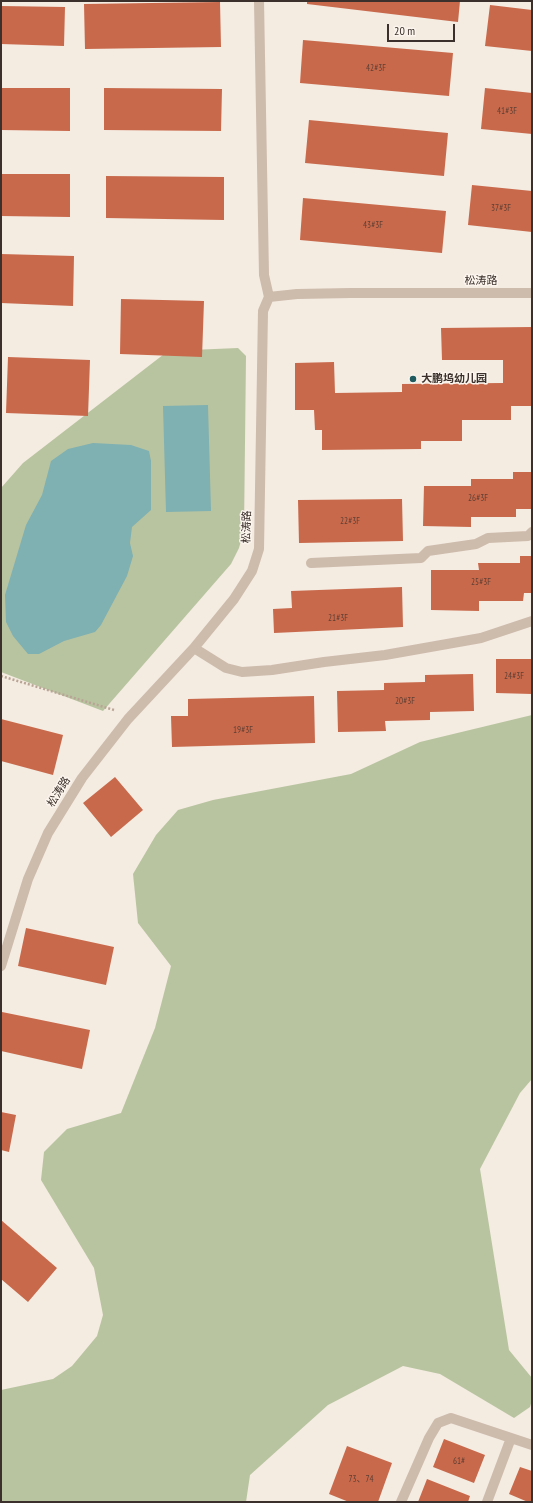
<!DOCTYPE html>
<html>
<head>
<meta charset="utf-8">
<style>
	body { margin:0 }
	#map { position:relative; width:533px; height:1503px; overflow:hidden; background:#f4ebe1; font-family:"PT Sans Narrow",sans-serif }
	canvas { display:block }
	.frame { position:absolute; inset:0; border:2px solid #3b302b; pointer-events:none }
	.scale { position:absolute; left:387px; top:24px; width:68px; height:18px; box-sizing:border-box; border:2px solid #3b302b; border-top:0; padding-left:5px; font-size:12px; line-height:14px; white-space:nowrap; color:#3b302b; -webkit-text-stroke:3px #fbf5ee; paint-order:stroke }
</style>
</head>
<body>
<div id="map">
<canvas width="533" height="1503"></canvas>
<div class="frame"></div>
<div class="scale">20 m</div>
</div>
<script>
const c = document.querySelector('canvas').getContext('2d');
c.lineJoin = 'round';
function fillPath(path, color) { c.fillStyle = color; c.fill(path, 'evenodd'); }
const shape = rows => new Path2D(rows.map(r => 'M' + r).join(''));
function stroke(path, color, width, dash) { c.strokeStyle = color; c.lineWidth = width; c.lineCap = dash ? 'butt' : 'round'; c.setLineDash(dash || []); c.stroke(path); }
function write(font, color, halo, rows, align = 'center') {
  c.font = font + ' "PT Sans Narrow","Noto Sans SC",sans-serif'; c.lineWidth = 3; c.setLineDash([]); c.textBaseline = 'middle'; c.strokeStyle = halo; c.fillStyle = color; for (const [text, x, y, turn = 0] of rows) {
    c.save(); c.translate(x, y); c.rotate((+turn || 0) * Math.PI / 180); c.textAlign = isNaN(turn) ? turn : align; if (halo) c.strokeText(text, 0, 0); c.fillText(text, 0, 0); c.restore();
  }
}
const green = shape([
	[238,348,246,356,244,529,239,548,231,564,103,711,1,672,1,488,23,463,168,351],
	[532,715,532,1079,520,1093,480,1169,509,1350,532,1378,532,1400,530,1407,514,1418,440,1374,403,1366,328,1405,250,1475,246,1502,1,1502,1,1390,53,1379,72,1366,97,1336,103,1315,94,1268,41,1180,44,1152,67,1129,121,1113,155,1028,171,966,138,923,133,874,156,835,178,810,213,800,351,774,420,742]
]);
const water = shape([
	[208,405,211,511,166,512,163,406],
	[93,443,131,445,149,451,151,461,151,510,132,527,130,543,133,556,127,576,101,625,95,632,64,641,39,654,28,654,13,636,6,622,5,595,26,525,42,495,51,461,68,449]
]);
const building = shape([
	[307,1,460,1,458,22,307,4],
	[220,2,221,47,85,49,84,4],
	[490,5,532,10,532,51,485,46],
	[1,6,65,7,64,46,1,44],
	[303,40,453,53,449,96,300,83],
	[1,88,70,88,70,131,1,130],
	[104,88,222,89,221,131,104,130],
	[485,88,532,93,532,134,481,129],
	[309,120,448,133,444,176,305,163],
	[1,174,70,174,70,217,1,216],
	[106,176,224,177,224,220,106,218],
	[472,185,532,191,532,232,468,225],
	[303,198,446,211,442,253,300,240],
	[1,254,74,256,73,306,1,303],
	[121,299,204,301,202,357,120,354],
	[532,327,532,406,511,406,511,420,462,420,462,441,421,441,421,449,322,450,322,430,315,430,314,410,295,410,295,363,334,362,335,393,402,392,402,384,503,383,503,360,442,360,441,328],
	[8,357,90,360,88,416,6,413],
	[513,472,532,472,532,509,516,509,516,517,471,517,471,527,423,526,424,486,471,486,471,479,513,479],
	[402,499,403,541,299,543,298,500],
	[520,556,532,556,532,593,524,593,523,601,479,601,479,611,431,610,431,570,479,570,478,563,520,563],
	[402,587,403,627,274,633,273,609,292,608,291,591],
	[496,659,532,659,532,694,496,693],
	[473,674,474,711,430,712,430,720,385,721,386,731,338,732,337,691,384,690,384,683,425,682,425,675],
	[314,696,315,743,172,747,171,716,188,716,188,699],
	[1,719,63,735,53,775,1,761],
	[115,777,143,810,111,837,83,803],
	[26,928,114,947,106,985,18,966],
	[2,1012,90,1030,82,1069,1,1051],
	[1,1112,16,1115,9,1152,1,1150],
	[1,1220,57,1268,28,1302,1,1279],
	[444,1439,485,1455,474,1483,433,1467],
	[347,1446,392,1463,378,1502,349,1502,329,1494],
	[520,1467,532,1471,532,1502,528,1502,509,1494],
	[427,1479,470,1496,468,1502,418,1502]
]);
const path = shape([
	[1,676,114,710]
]);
const minor = shape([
	[259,1,264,275,269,297],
	[269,297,297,294,351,293,532,293],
	[311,563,421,558,428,551,476,544,488,538,528,536,532,532],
	[194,648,226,668,242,672,272,670,324,662,385,655,481,638,532,621],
	[1,966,28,879,48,833,82,778,128,719,194,648,234,599,252,571,259,549,263,311,269,297],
	[401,1502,429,1438,438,1423,451,1418,532,1445],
	[487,1502,511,1438]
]);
const markers = [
	[413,379,4,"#1f5a5e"]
];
const numberNames = [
	["42#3F",376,68],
	["41#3F",507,111],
	["37#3F",501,208],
	["43#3F",373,225],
	["26#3F",478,498],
	["22#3F",350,521],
	["25#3F",481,582],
	["21#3F",338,618],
	["24#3F",514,676],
	["20#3F",405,701],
	["19#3F",243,730],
	["61#",459,1461],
	["73、74",361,1479]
];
const streetNames = [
	["松涛路",481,281],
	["松涛路",247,527,-89],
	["松涛路",59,792,-58]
];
const poiNames = [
	["大鹏坞幼儿园",421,379]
];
fillPath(green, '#b8c4a0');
fillPath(water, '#7fb0b2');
fillPath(building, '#c8694b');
stroke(path, '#b9a596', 2.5, [2, 2]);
stroke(minor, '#cdbbac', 10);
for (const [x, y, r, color] of markers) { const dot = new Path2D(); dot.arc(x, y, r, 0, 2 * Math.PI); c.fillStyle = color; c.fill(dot); stroke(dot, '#fbf5ee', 1.5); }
write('9px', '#5e3e33', null, numberNames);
write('11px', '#3b302b', '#fbf5ee', streetNames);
write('bold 11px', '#3b302b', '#fbf5ee', poiNames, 'left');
</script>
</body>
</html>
